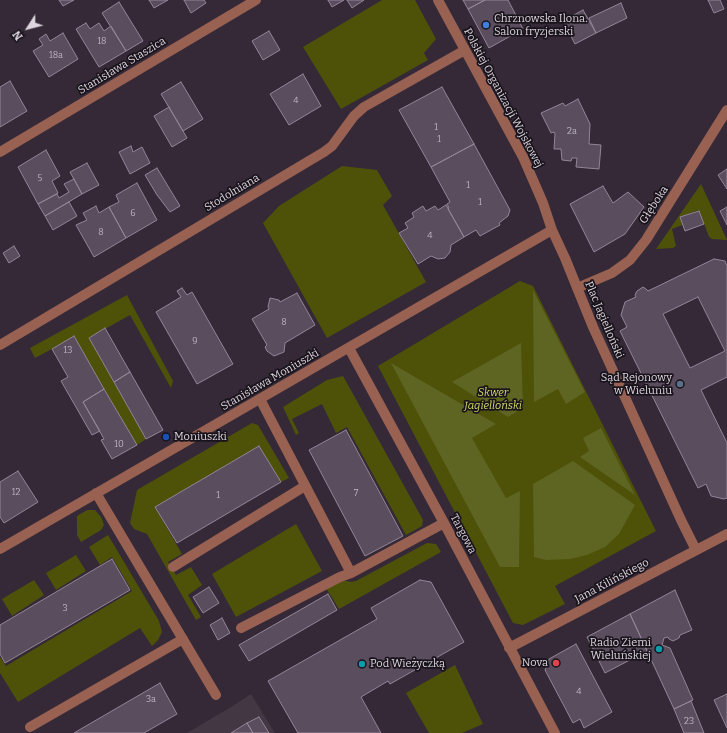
<!DOCTYPE html>
<html>
<head>
<meta charset="utf-8">
<style>
	body { margin:0 }
	#map { position:relative; width:727px; height:733px; overflow:hidden; background:#352938; font-family:Bitter,serif }
	canvas { display:block }
	.north { position:absolute; left:8px; top:8px; width:40px; height:40px; -webkit-text-stroke:3px #19141b; paint-order:stroke; rotate:234deg; font-size:11px; font-weight:700; line-height:16px; text-align:center; color:#ddd5df }
	.north::after { content:''; display:block; margin:auto; width:14px; height:18px; background:#ddd5df; clip-path:polygon(50% 0,100% 100%,50% 72%,0 100%) }
</style>
</head>
<body>
<div id="map">
<canvas width="727" height="733"></canvas>
<div class="north">N</div>
</div>
<script>
const c = document.querySelector('canvas').getContext('2d');
c.lineJoin = 'round';
function fillPath(path, color) { c.fillStyle = color; c.fill(path, 'evenodd'); }
const shape = rows => new Path2D(rows.map(r => 'M' + r).join(''));
function stroke(path, color, width, dash) { c.strokeStyle = color; c.lineWidth = width; c.lineCap = dash ? 'butt' : 'round'; c.setLineDash(dash || []); c.stroke(path); }
function write(font, color, halo, rows, align = 'center') {
  c.font = font + ' Bitter,serif'; c.lineWidth = 3.5; c.setLineDash([]); c.textBaseline = 'middle'; c.strokeStyle = halo; c.fillStyle = color; for (const [text, x, y, turn = 0] of rows) {
    c.save(); c.translate(x, y); c.rotate((+turn || 0) * Math.PI / 180); c.textAlign = isNaN(turn) ? turn : align; if (halo) c.strokeText(text, 0, 0); c.fillText(text, 0, 0); c.restore();
  }
}
const commercial = shape([
	[251,694,275,733,187,733,231,707]
]);
const green = shape([
	[382,0,415,0,436,39,424,53,428,60,341,109,303,47],
	[342,166,377,170,392,196,383,205,426,282,327,338,263,223,279,206],
	[701,184,727,240,712,239,709,237,699,210,680,217,682,225,672,229,676,246,673,248,656,249],
	[520,281,533,286,656,531,555,586,565,604,523,625,513,623,378,366],
	[127,295,173,381,171,388,130,315,89,338,146,439,137,445,74,337,35,358,30,348],
	[343,376,423,520,422,526,406,535,347,427,336,433,322,404,292,419,299,433,296,435,283,407,327,380],
	[252,423,258,425,289,478,281,482,259,446,155,507,182,554,168,562,176,575,191,567,202,585,188,595,201,617,196,620,147,534,134,529,130,523,137,490],
	[87,510,95,510,101,517,104,525,101,530,81,542,77,535,77,516],
	[296,524,322,571,236,617,212,574],
	[108,535,159,621,162,632,158,640,152,646,140,628,18,702,0,673,0,657,6,666,132,591,112,557,100,565,89,547],
	[427,543,436,544,441,552,339,609,326,588,342,580,351,582,356,581],
	[76,555,86,571,56,590,46,573],
	[34,580,44,595,12,616,2,599],
	[455,665,483,724,462,733,429,733,406,693]
]);
const forest = shape([
	[533,290,585,392,566,404,558,389,534,402],
	[521,343,523,408,508,417,452,382],
	[391,363,496,424,472,438,506,498,520,491,519,567,500,567],
	[601,428,635,495,580,457,589,451,583,438],
	[573,461,635,505,619,534,605,547,587,555,570,559,546,560,534,557,533,484]
]);
const building = shape([
	[59,0,74,0,63,6,59,0],
	[149,0,168,0,154,8,149,0],
	[184,0,204,0,206,3,191,13,184,0],
	[328,0,344,0,332,7,328,0],
	[347,0,364,0,352,8,347,0],
	[463,0,485,0,468,9,463,0],
	[485,0,508,0,523,29,489,48,468,9,485,0],
	[708,0,720,0,724,9,714,13,708,0],
	[119,2,143,41,126,51,102,13,119,2],
	[621,3,627,18,596,33,589,18,621,3],
	[583,10,596,33,575,44,563,21,583,10],
	[86,23,90,29,99,23,104,31,111,26,126,51,99,67,76,29,86,23],
	[269,31,280,50,263,60,252,41,269,31],
	[63,33,78,59,49,77,33,51,43,45,39,39,46,34,50,41,63,33],
	[303,74,321,106,289,125,270,94,303,74],
	[10,81,27,111,0,127,0,87,10,81],
	[181,82,203,119,183,131,161,94,181,82],
	[442,87,474,144,431,167,399,110,442,87],
	[578,99,590,124,589,144,601,145,599,169,576,167,577,158,572,158,571,161,562,160,561,149,554,149,555,134,554,132,551,133,541,113,563,103,565,106,578,99],
	[169,107,187,138,172,147,154,116,169,107],
	[474,144,510,210,508,216,499,223,500,225,480,236,476,230,464,237,448,209,449,208,447,204,450,202,431,167,474,144],
	[131,146,133,152,142,147,150,163,130,174,119,152,131,146],
	[46,150,60,176,52,181,58,193,38,204,18,167,46,150],
	[87,163,99,185,82,194,70,172,87,163],
	[157,168,180,206,170,212,157,195,145,175,157,168],
	[727,169,727,189,718,175,727,169],
	[74,179,82,194,45,216,38,204,57,194,59,198,69,192,64,184,74,179],
	[137,183,157,220,126,238,109,207,119,202,116,195,137,183],
	[603,186,613,203,628,192,644,207,625,234,594,252,570,204,603,186],
	[69,202,77,216,53,230,45,216,69,202],
	[446,205,464,237,451,245,450,252,445,258,438,259,431,256,418,264,399,233,408,228,405,223,414,217,412,213,423,206,426,211,435,206,438,210,446,205],
	[96,206,99,213,109,207,126,238,94,257,76,225,87,220,83,213,96,206],
	[727,207,727,225,720,211,727,207],
	[699,211,704,224,685,231,680,217,699,211],
	[14,246,20,256,9,263,3,253,14,246],
	[714,259,725,261,727,266,727,377,701,390,727,443,727,498,724,499,711,496,706,484,698,488,620,331,627,327,621,315,625,302,636,297,635,295,637,291,643,287,646,289,648,291,714,259],
	[698,297,725,351,690,368,663,314,698,297],
	[182,288,187,295,192,292,233,364,197,384,156,312,181,297,177,291,182,288],
	[297,293,315,325,285,343,284,352,274,356,267,351,265,347,267,345,252,319,269,309,268,307,270,298,279,300,280,302,297,293],
	[105,328,130,372,114,382,89,338,105,328],
	[74,336,104,389,83,402,100,431,92,435,61,381,68,377,52,349,74,336],
	[130,372,163,430,146,439,114,382,130,372],
	[104,389,137,445,112,459,101,440,104,439,83,402,104,389],
	[346,430,403,536,365,556,309,450,346,430],
	[259,446,281,482,177,543,155,507,259,446],
	[18,471,38,502,4,523,0,517,0,482,18,471],
	[112,559,130,590,5,663,0,654,0,625,112,559],
	[420,580,431,582,464,642,390,684,388,681,361,697,381,733,298,733,268,681,377,619,371,608,420,580],
	[209,587,219,603,203,613,193,597,209,587],
	[675,590,692,630,680,635,679,638,673,641,669,639,668,637,664,638,662,645,670,648,693,700,674,709,630,614,675,590],
	[328,594,337,610,249,661,239,645,328,594],
	[630,614,647,651,605,673,587,637,630,614],
	[222,618,230,633,218,640,210,625,222,618],
	[576,644,612,712,584,728,580,719,573,723,545,670,549,659,576,644],
	[160,683,177,714,144,733,74,733,160,683],
	[727,694,727,728,714,700,727,694],
	[691,701,704,733,684,733,674,709,691,701],
	[259,717,269,733,253,733,247,723,259,717],
	[247,723,253,733,231,733,247,723]
]);
const minor = shape([
	[438,0,523,157,543,203,552,230,565,258,593,327,681,520,696,550],
	[0,152,256,0],
	[577,288,612,273,630,260,646,240,727,110],
	[0,345,324,152,332,146,354,116,364,107,465,50],
	[349,348,444,523,555,733],
	[260,399,351,573],
	[96,493,216,695],
	[0,549,552,230],
	[173,567,305,486],
	[241,628,340,577,351,573,444,523],
	[509,648,727,534],
	[30,727,183,639]
]);
const markers = [
	[486,25,4,"#3f7fe0"],
	[680,384,4,"#5c6f8a"],
	[166,437,4,"#1a4fb4"],
	[659,649,4,"#0f9aa8"],
	[556,663,4,"#e0444e"],
	[362,664,4,"#0f9aa8"]
];
const numberNames = [
	["18",102,41],
	["18a",56,55],
	["4",296,100],
	["1",436,127],
	["2a",572,131],
	["1",439,139],
	["5",40,178],
	["1",468,185],
	["1",480,202],
	["6",133,213],
	["8",101,232],
	["4",430,235],
	["8",284,322],
	["9",195,341],
	["13",68,350],
	["10",119,444],
	["12",16,492],
	["7",356,493],
	["1",218,495],
	["3",65,608],
	["4",579,691],
	["3a",151,699],
	["23",689,721]
];
const poiNames = [
	["Chrznowska Ilona.",494,19],
	["Salon fryzjerski",494,32],
	["Sąd Rejonowy",672,378,"right"],
	["w Wieluniu",672,391,"right"],
	["Moniuszki",174,437],
	["Radio Ziemi",651,643,"right"],
	["Wieluńskiej",651,656,"right"],
	["Nova",548,663,"right"],
	["Pod Wieżyczką",370,664]
];
const streetNames = [
	["Stanisława Staszica",122,66,-31],
	["Polskiej Organizacji Wojskowej",503,98,62],
	["Stodolniana",232,193,-31],
	["Głęboka",654,205,-57],
	["Plac Jagielloński",604,320,67],
	["Stanisława Moniuszki",270,380,-30],
	["Targowa",463,534,62],
	["Jana Kilińskiego",612,581,-28]
];
const parkNames = [
	["Skwer",493,393],
	["Jagielloński",493,406]
];
fillPath(commercial, '#443744');
fillPath(green, '#4d5208');
fillPath(forest, '#5e6421');
fillPath(building, '#5a4d5e');
stroke(building, '#948597', 1);
stroke(minor, '#986151', 10);
for (const [x, y, r, color] of markers) { const dot = new Path2D(); dot.arc(x, y, r, 0, 2 * Math.PI); c.fillStyle = color; c.fill(dot); stroke(dot, '#19141b', 1.5); }
write('9px', '#bcb3bf', null, numberNames);
write('11px', '#ddd5df', '#19141b', poiNames, 'left');
write('11px', '#ddd5df', '#19141b', streetNames);
write('italic 11px', '#d1db65', '#19141b', parkNames);
</script>
</body>
</html>
